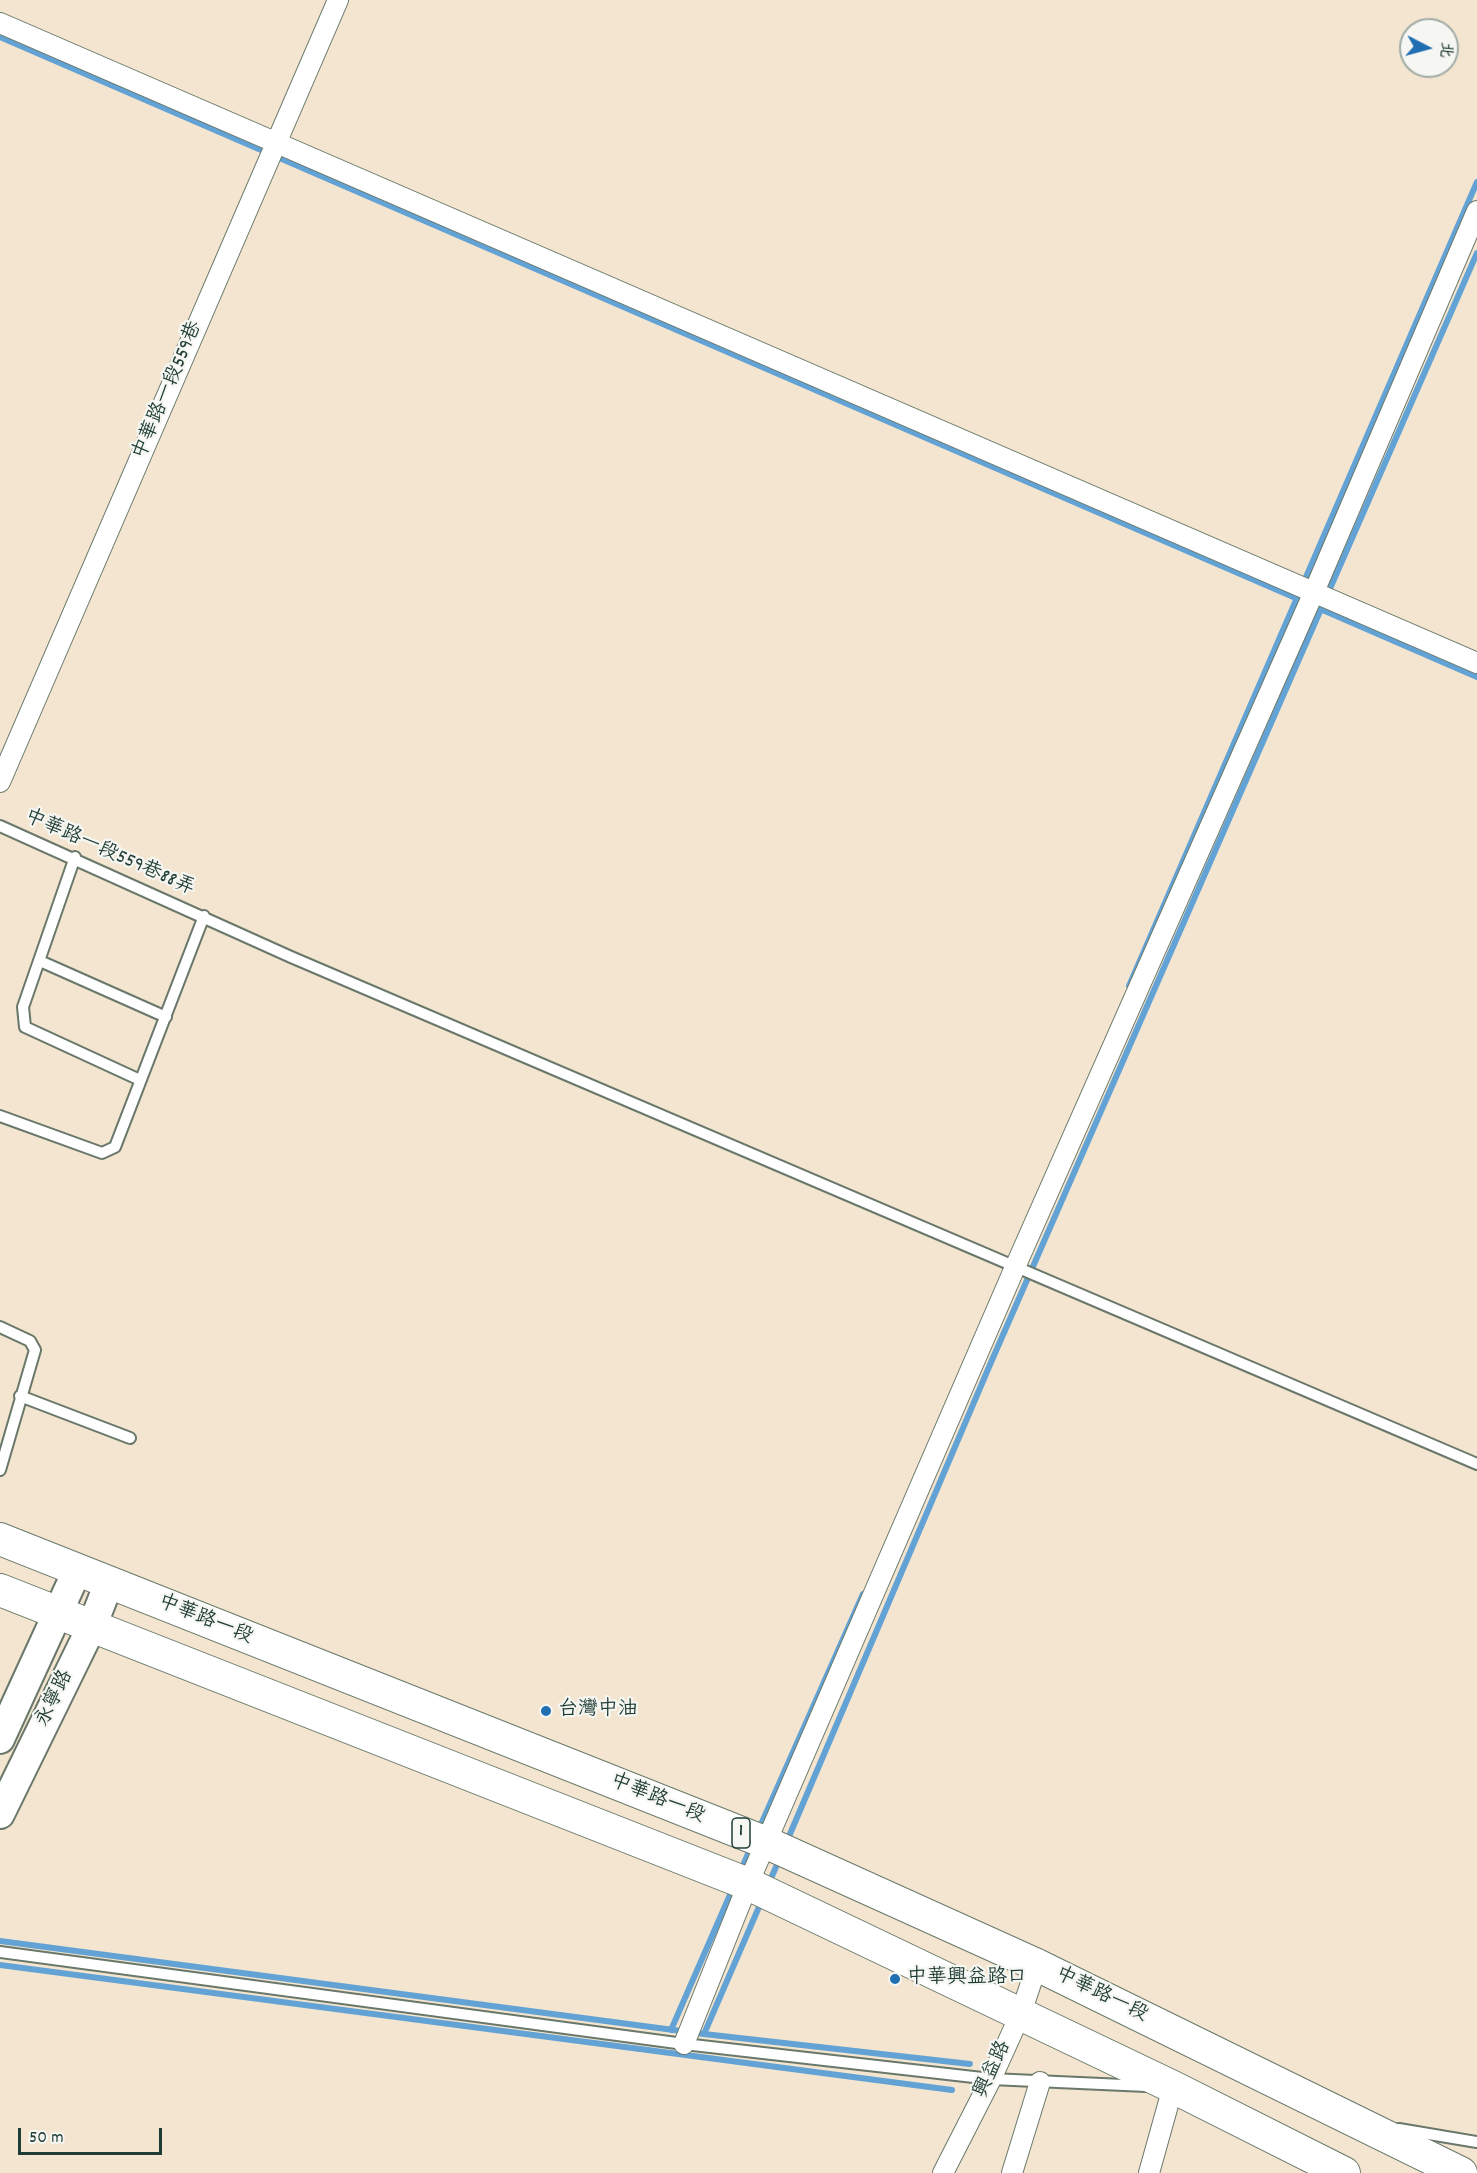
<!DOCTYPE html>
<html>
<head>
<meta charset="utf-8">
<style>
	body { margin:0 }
	#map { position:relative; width:1477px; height:2173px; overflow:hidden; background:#f3e5cf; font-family:Dekko,"LXGW WenKai TC",sans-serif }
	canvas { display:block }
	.north { position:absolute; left:1399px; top:18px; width:60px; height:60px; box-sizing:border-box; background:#f6f6f2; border:2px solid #a0aca6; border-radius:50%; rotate:96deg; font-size:16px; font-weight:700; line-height:24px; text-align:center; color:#1f3d34 }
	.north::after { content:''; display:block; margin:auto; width:21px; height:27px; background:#1f6fb2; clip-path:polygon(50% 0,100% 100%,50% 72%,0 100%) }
	.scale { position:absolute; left:18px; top:2128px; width:144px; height:27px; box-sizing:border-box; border:3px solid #1f3d34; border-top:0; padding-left:8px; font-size:18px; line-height:21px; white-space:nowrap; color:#1f3d34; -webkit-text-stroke:4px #f6f6f2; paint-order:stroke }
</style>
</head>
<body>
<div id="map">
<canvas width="1477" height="2173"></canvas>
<div class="north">北</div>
<div class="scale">50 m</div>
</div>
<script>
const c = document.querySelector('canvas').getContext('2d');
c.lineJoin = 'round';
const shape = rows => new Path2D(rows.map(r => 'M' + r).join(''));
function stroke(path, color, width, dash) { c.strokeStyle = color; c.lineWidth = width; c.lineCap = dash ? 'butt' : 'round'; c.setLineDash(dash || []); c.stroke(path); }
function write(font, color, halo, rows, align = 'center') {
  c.font = font + ' Dekko,"LXGW WenKai TC",sans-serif'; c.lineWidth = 4.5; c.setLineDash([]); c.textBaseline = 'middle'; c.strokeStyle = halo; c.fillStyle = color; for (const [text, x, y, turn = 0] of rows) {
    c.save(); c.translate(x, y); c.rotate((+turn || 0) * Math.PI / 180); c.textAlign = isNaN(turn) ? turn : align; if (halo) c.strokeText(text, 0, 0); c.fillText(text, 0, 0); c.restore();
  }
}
const stream = shape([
	[0,37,1298,599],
	[1318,608,1477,677],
	[1129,986,1477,182],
	[759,1829,863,1594],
	[787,1841,992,1360,1477,253],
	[741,1870,751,1847],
	[768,1885,780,1858],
	[0,1941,704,2034,970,2064],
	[0,1965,952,2090],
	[671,2030,733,1888],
	[704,2034,762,1900]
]);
const lane = shape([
	[0,826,291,957,1477,1464],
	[75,857,23,1007,25,1027,140,1080],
	[40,961,166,1017],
	[0,1116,102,1153,115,1147,204,916],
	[0,1327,30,1341,35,1350,0,1470],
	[20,1396,130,1438],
	[0,1952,684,2044,991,2079,1146,2086],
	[1399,2129,1477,2142]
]);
const street = shape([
	[0,23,1477,663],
	[0,782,338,0],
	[684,2044,748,1884,1016,1265,1314,592,1477,211],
	[943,2173,991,2079,1021,2013,1037,1965],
	[1012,2173,1040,2082],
	[1149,2173,1173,2087]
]);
const secondary = shape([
	[0,1739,77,1571],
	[0,1814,92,1626,109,1583]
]);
const primary = shape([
	[0,1539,767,1843,1037,1965,1461,2173],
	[0,1590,748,1884,1173,2087,1344,2173]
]);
const markers = [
	[546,1711,6,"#1f6fb2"],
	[895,1979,6,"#1f6fb2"]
];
const shields = [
	[741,1833,18]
];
const shieldNames = [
	["1",741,1833]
];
const streetNames = [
	["中華路一段559巷",169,391,-67],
	["中華路一段559巷88弄",109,854,24],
	["中華路一段",205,1621,22],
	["永寧路",56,1699,-64],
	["中華路一段",657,1800,22],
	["中華路一段",1101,1996,26],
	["興益路",994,2070,-65]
];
const poiNames = [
	["台灣中油",558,1711],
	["中華興益路口",907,1979]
];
stroke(stream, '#62a2d5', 6);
stroke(lane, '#69786a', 14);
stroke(street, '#69786a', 22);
stroke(secondary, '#69786a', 32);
stroke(primary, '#69786a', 34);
stroke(lane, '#fff', 10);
stroke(street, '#fff', 20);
stroke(secondary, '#fff', 28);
stroke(primary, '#fff', 32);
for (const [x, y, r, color] of markers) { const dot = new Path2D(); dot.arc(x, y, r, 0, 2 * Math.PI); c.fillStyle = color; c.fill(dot); stroke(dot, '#f6f6f2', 2); }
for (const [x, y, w] of shields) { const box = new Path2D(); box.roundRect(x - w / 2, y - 15, w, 30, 4.5); c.fillStyle = '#f6f6f2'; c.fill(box); stroke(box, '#1f3d34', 1.5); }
write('bold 18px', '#1f3d34', null, shieldNames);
write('20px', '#1f3d34', '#f6f6f2', streetNames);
write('20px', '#1f3d34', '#f6f6f2', poiNames, 'left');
</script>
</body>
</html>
